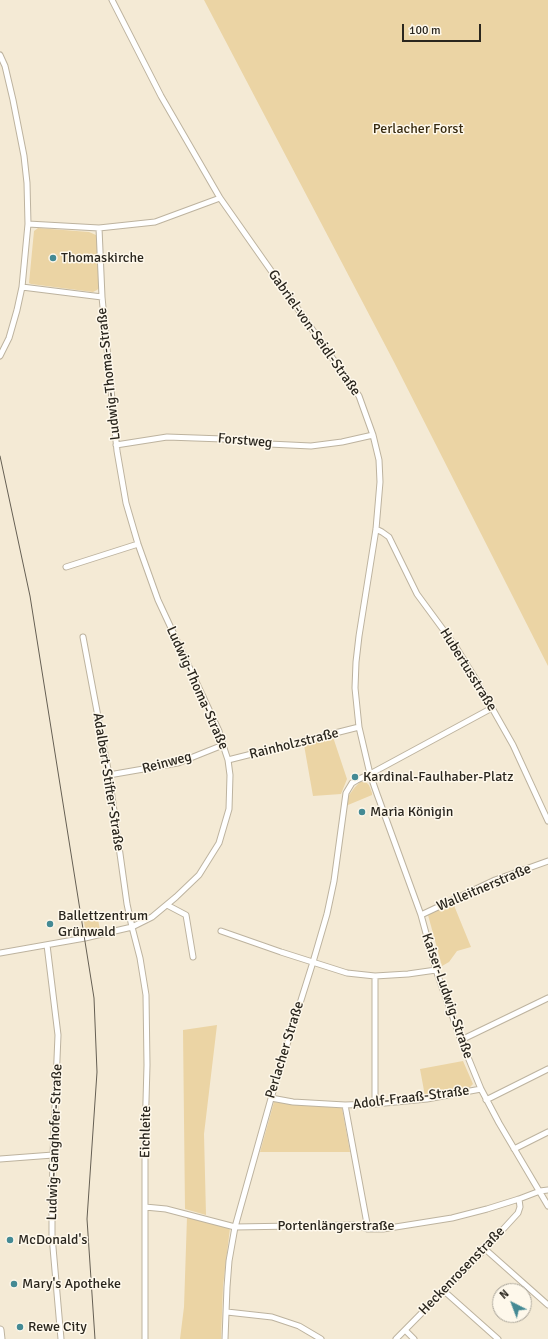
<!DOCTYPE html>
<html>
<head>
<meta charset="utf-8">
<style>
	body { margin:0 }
	#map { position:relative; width:548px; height:1339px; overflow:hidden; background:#f4ead5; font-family:Signika,sans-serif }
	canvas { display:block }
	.north { position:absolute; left:492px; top:1283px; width:40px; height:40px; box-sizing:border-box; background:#fef8eb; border:1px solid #a9a499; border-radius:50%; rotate:318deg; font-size:11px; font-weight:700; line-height:16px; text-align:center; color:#2a261e }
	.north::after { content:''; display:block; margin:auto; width:14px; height:18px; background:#448a94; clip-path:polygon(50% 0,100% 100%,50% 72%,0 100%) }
	.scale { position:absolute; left:402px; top:24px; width:79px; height:18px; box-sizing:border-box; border:2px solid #2a261e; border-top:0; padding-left:5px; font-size:12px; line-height:14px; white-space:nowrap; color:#2a261e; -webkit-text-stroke:3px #fef8eb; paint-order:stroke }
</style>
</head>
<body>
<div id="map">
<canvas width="548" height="1339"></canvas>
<div class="north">N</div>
<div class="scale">100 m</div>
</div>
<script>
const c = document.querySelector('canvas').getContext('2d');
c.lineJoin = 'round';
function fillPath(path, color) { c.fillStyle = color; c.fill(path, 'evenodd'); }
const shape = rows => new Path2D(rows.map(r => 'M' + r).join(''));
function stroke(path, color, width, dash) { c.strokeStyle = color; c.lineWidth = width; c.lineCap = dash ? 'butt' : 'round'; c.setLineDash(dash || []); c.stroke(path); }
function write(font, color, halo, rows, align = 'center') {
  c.font = font + ' Signika,sans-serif'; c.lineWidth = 3; c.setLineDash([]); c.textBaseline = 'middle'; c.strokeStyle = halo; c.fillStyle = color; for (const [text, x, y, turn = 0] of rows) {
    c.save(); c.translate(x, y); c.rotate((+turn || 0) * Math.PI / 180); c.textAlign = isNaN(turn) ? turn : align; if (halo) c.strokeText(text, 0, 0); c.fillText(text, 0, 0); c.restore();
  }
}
const green = shape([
	[204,0,548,0,548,666,394,362],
	[38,228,89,232,96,235,97,238,99,288,97,290,93,292,31,284,29,283,34,231],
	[333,737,347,779,341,794,313,796,304,745],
	[360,782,366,782,369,785,372,793,372,795,348,805,346,804,347,798,355,787],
	[453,903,471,947,457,951,449,962,442,966,428,915],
	[97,914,100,930,86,933,83,917],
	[217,1025,204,1134,206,1215,185,1209,183,1030],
	[463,1061,473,1084,470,1087,425,1096,420,1069],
	[274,1102,342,1108,350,1152,260,1152],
	[187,1217,230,1228,223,1286,221,1339,180,1339,184,1307]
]);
const street = shape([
	[112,0,161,96,220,198,359,396,373,435,379,460,380,482,376,529,359,636,356,662,355,688,359,727,370,774,377,794,421,915,436,970,461,1040,481,1089,499,1123,548,1206],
	[0,55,5,66,13,100,24,156,27,183,28,224,22,287,17,310,9,338,0,356],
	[99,228,155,222,220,198],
	[22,287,102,297,99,228,28,224],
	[116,445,167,437,223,439,269,444,311,446,342,442,373,435],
	[376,529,382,532,389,537,417,594,456,647,475,678,513,745,548,821],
	[66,567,138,544],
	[83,637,109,775,127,904,132,927,140,958,146,995,147,1065,145,1137,145,1339],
	[228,760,359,727],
	[109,775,178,763,223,745],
	[167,905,186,915,193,957],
	[421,915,495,880,548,861],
	[221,931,281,952,347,973,375,976,408,974,436,970],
	[47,945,58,1035,53,1155,52,1213,52,1236,61,1339],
	[0,953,85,938,132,927,152,917,176,897,199,875,219,843,229,809,230,775,228,760,223,745,219,731,158,600,138,544,126,503,117,451,102,297],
	[375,976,375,1104],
	[461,1040,548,998],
	[271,1098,293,1102,345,1105,375,1104,427,1099,481,1089],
	[486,1100,548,1069],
	[345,1105,368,1229],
	[514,1149,548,1132],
	[0,1159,53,1155],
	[145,1207,166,1209,235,1227,354,1225,368,1229,383,1229,452,1218,487,1209,519,1199,540,1191,548,1190],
	[485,1249,548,1305],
	[444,1291,498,1339],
	[227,1312,272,1317,299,1326,321,1339],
	[405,1330,414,1339],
	[225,1339,227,1287,229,1261,235,1227,279,1070,313,962,327,914,334,881,346,793,352,783,357,780,370,774,492,708],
	[396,1339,485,1249,518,1213,520,1207,519,1199]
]);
const secondary = shape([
	[0,1330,1,1339]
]);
const tram = shape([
	[0,456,30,596,94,998,97,1072,87,1219,95,1339]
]);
const markers = [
	[53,258,4,"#448a94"],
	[355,777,4,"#448a94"],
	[362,812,4,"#448a94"],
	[50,924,4,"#448a94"],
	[10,1240,4,"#448a94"],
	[14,1284,4,"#448a94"],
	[20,1327,4,"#448a94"]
];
const parkNames = [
	["Perlacher Forst",418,129]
];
const poiNames = [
	["Thomaskirche",61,258],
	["Kardinal-Faulhaber-Platz",363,777],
	["Maria Königin",370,812],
	["Ballettzentrum",58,916],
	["Grünwald",58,932],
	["McDonald's",18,1240],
	["Mary's Apotheke",22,1284],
	["Rewe City",28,1327]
];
const streetNames = [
	["Gabriel-von-Seidl-Straße",314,333,55],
	["Ludwig-Thoma-Straße",109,374,-96],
	["Forstweg",245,441,5],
	["Hubertusstraße",468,670,58],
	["Ludwig-Thoma-Straße",197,688,66],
	["Rainholzstraße",294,744,-14],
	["Reinweg",167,763,-15],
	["Adalbert-Stifter-Straße",108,782,81],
	["Walleitnerstraße",484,888,-23],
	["Kaiser-Ludwig-Straße",447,996,71],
	["Perlacher Straße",285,1050,-73],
	["Adolf-Fraaß-Straße",411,1098,-7],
	["Eichleite",146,1132,-89],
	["Ludwig-Ganghofer-Straße",55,1142,-88],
	["Portenlängerstraße",336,1226],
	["Heckenrosenstraße",462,1271,-46]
];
fillPath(green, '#ebd4a4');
stroke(street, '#bdb39f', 7);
stroke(secondary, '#bdb39f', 9);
stroke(street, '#fff', 5);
stroke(secondary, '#fff', 7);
stroke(tram, '#655f53', 1);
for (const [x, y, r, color] of markers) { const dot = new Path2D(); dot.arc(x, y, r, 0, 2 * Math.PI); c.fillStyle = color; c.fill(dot); stroke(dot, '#fef8eb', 1.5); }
write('14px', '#372a0f', '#fef8eb', parkNames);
write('14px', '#2a261e', '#fef8eb', poiNames, 'left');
write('14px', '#2a261e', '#fef8eb', streetNames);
</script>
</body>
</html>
